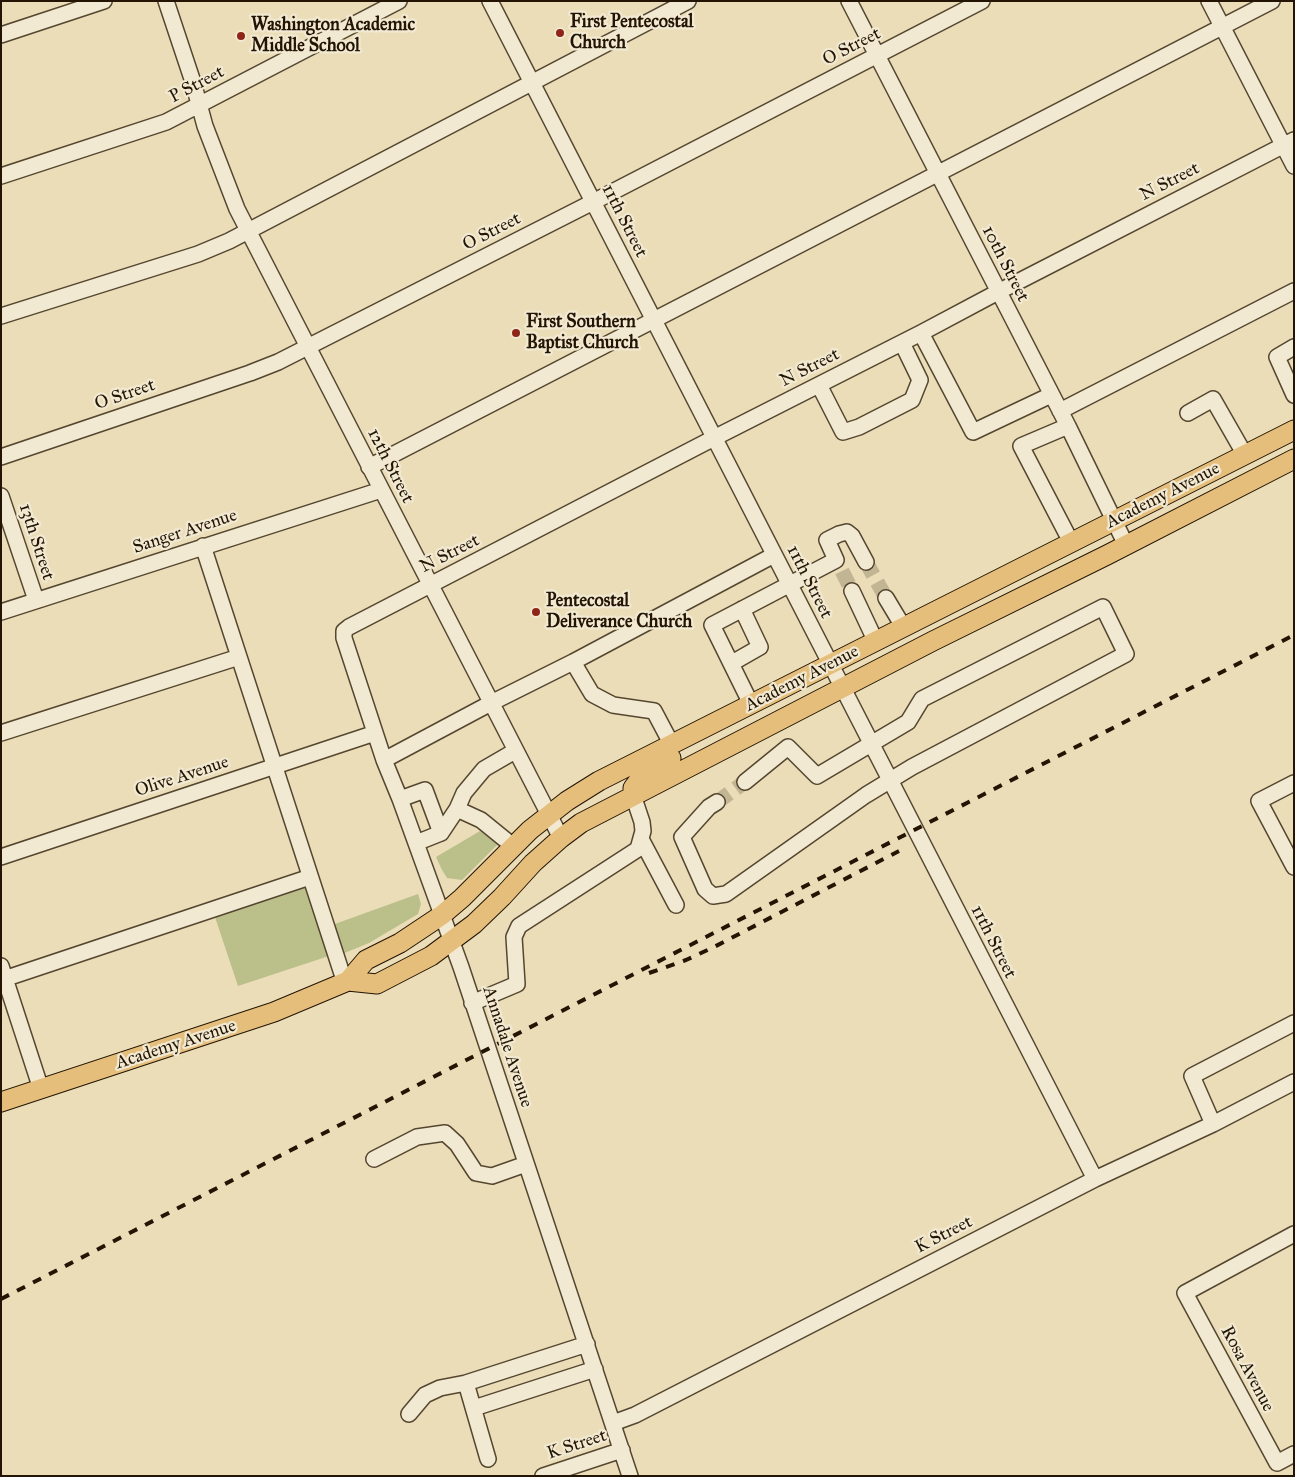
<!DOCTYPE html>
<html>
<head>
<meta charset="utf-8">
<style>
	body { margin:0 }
	#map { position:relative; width:1295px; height:1477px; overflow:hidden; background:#eaddb8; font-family:"IM FELL Great Primer",serif }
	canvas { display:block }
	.frame { position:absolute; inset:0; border:2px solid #231403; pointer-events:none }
</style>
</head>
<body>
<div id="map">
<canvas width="1295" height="1477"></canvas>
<div class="frame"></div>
</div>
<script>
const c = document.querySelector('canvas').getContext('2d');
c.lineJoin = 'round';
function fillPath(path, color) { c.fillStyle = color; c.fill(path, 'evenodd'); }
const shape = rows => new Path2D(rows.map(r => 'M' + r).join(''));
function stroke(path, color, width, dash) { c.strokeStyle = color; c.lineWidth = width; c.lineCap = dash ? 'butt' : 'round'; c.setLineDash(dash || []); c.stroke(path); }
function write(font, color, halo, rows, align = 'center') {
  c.font = font + ' "IM FELL Great Primer",serif'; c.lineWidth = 4.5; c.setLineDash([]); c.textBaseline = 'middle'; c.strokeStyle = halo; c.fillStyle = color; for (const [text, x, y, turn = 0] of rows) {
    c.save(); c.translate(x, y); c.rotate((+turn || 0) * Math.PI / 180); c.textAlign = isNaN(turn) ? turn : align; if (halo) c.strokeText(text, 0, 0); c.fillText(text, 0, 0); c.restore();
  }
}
const green = shape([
	[480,831,498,844,462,880,447,878,442,870,436,857],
	[309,882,332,955,238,986,214,914],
	[418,894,421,904,418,914,369,943,342,954,332,925]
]);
const minorTunnel = shape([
	[866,562,886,598],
	[842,571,852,591],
	[717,802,745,782]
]);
const minor = shape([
	[166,1,193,82,205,126,237,209,561,838],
	[490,1,1095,1179],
	[849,1,1068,426,1126,545],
	[1209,1,1294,166],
	[1,35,104,1],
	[1,176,166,122,399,1],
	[1,316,198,254,229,241,688,1],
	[921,333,973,432,1051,395],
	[1294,347,1277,357,1294,395],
	[819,385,843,432,859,427,912,400,920,380,902,343],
	[1060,411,1294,291],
	[1188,413,1213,399,1245,455],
	[1068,426,1021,446,1071,542],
	[1,457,250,373,278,362,593,202,982,1],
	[369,467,1272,1],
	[1,496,36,600],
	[203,546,345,983],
	[852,591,876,642],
	[886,598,904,628],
	[1,612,381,490],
	[573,662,592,694,613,705,654,711,672,745],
	[732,663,760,647,742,609],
	[751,704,712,625,836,560,827,540,839,534,847,532,852,536,866,562],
	[1,733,239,657],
	[384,760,491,703,573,662,774,555],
	[1294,783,1259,801,1294,867],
	[400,799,425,790,441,833],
	[717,802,709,807,682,837,705,889,713,896,726,894,866,795,912,767,1126,654,1103,607,922,699,908,722,817,776,788,747,745,782],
	[457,809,464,793,484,769,515,751],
	[641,839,676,905],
	[416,843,441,833,457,809,481,820,513,846],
	[1,857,375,733],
	[1,966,41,1089],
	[1,980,310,877],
	[472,1003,517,984,514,937,519,926,638,849,643,831,642,822,633,795],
	[1213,1124,1192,1076,1294,1023],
	[374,1159,417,1137,445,1133,457,1144,476,1173,492,1176,526,1164],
	[1294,1234,1185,1293,1277,1463,1294,1454],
	[466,1383,587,1344],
	[474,1408,595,1369],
	[409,1414,425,1395,440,1388,466,1383,488,1459],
	[613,1423,635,1415,1095,1179,1213,1124,1294,1082],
	[543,1476,622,1450],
	[630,1476,461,967,400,799,384,760,344,638,344,631,349,627,714,438,921,333,998,292,1294,140]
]);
const major = shape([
	[633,795,633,788,642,776,671,758],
	[348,981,377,984,431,956,474,924,502,897,533,863,561,838,581,823,933,641,1107,555,1294,459],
	[1,1102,274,1012,348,981,366,960,400,943,442,915,462,898,530,830,567,801,599,781,1294,430]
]);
const rail = shape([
	[649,973,686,960,714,947,899,851],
	[1,1299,1294,635]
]);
const markers = [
	[560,33,5,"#8f2418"],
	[241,36,5,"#8f2418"],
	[516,333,5,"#8f2418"],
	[536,612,5,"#8f2418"]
];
const poiNames = [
	["First Pentecostal",570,23],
	["Church",570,44],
	["Washington Academic",251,26],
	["Middle School",251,47],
	["First Southern",526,323],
	["Baptist Church",526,344],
	["Pentecostal",546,602],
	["Deliverance Church",546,623]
];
const streetNames = [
	["O Street",852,47,-27],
	["P Street",197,85,-28],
	["N Street",1170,182,-27],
	["11th Street",624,221,63],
	["O Street",492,232,-27],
	["10th Street",1005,264,63],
	["N Street",810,368,-27],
	["O Street",125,395,-19],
	["12th Street",390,466,63],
	["Academy Avenue",1163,496,-27],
	["Sanger Avenue",185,532,-18],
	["13th Street",36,542,72],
	["N Street",450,554,-27],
	["11th Street",809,582,63],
	["Academy Avenue",802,679,-27],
	["Olive Avenue",182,777,-18],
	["11th Street",993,942,63],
	["Academy Avenue",176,1045,-18],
	["Annadale Avenue",507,1047,72],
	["K Street",944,1235,-27],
	["Rosa Avenue",1247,1369,62],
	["K Street",577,1445,-18]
];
fillPath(green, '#bbc08b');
stroke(minorTunnel, '#c2b594', 15, [15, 8]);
stroke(minor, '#554630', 18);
stroke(major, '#231403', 21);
stroke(minor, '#f1e9d1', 15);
stroke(major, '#e5be7c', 19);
stroke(rail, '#231403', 4, [9, 9]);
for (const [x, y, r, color] of markers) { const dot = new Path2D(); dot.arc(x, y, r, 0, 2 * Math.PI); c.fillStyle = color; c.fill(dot); stroke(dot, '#f1e9d1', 2); }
write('bold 18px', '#231403', '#f1e9d1', poiNames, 'left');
write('18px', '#231403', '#f1e9d1', streetNames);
</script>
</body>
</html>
